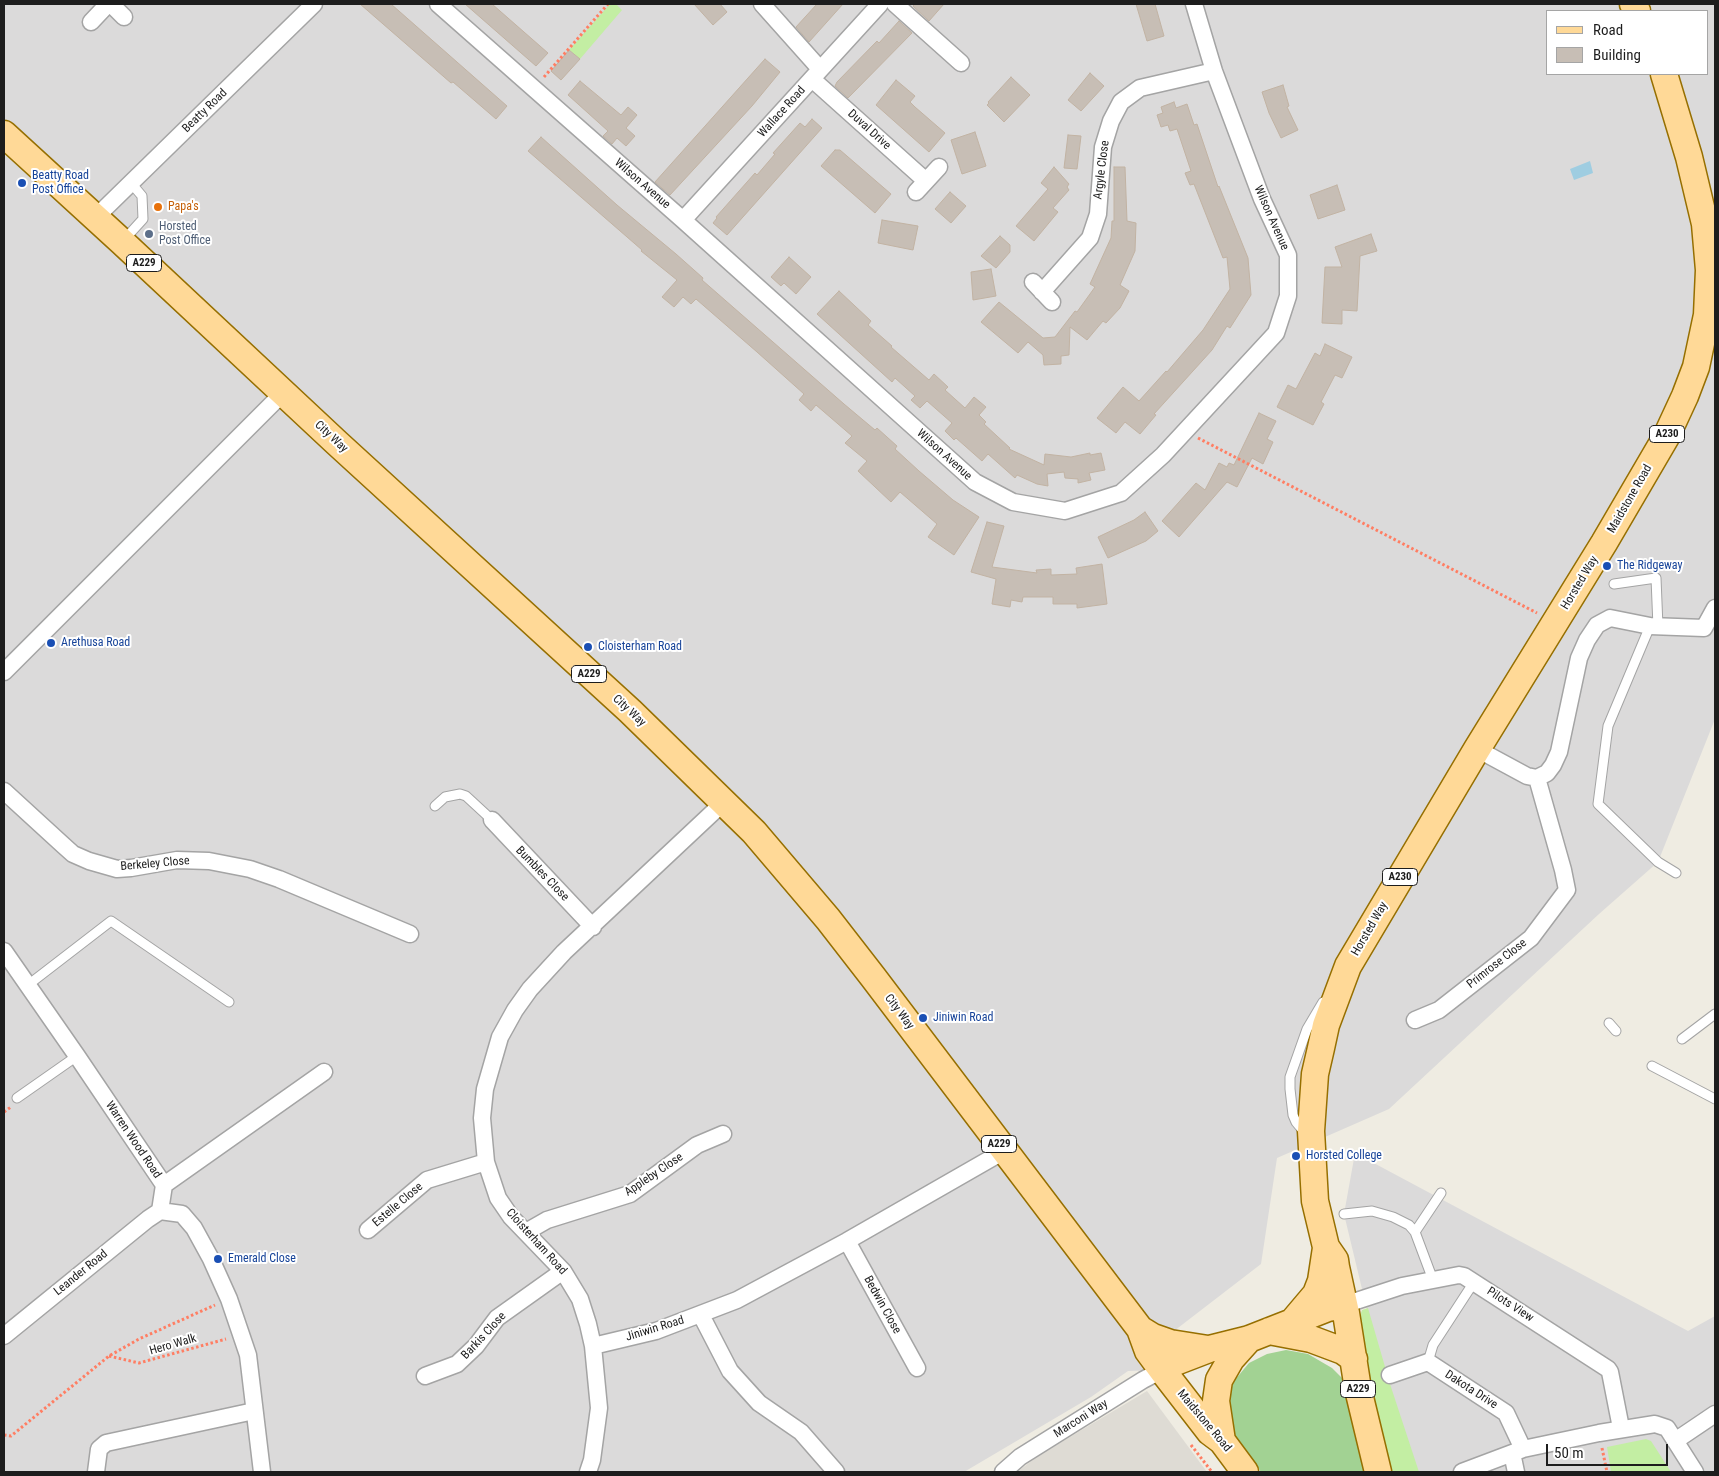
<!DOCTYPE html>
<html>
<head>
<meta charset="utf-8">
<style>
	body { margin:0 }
	#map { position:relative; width:1719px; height:1476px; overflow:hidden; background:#efece2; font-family:"Roboto Condensed",sans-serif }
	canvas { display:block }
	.frame { position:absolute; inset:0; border:5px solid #1d1d1d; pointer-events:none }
	.legend { position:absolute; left:1546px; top:10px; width:162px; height:65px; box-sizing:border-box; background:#fff; border:1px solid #a5a5a5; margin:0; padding:6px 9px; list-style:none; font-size:15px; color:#1d1d1d }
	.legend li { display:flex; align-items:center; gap:10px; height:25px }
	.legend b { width:25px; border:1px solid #a5a5a5 }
	.scale { position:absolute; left:1546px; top:1444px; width:122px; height:22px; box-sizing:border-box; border:2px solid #1d1d1d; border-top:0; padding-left:6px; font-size:15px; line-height:18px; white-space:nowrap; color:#1d1d1d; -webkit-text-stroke:4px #fff; paint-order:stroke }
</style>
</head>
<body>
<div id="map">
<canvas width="1719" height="1476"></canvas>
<div class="frame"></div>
<ul class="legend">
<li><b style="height:6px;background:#ffd997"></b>Road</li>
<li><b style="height:14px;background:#c7beb5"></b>Building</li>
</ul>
<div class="scale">50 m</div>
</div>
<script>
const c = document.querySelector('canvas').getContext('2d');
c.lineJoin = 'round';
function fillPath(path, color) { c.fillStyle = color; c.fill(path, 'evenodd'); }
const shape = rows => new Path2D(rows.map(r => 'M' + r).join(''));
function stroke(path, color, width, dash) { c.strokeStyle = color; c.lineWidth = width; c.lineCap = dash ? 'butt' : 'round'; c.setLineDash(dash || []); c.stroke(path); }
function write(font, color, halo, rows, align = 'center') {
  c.font = font + ' "Roboto Condensed",sans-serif'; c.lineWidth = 4; c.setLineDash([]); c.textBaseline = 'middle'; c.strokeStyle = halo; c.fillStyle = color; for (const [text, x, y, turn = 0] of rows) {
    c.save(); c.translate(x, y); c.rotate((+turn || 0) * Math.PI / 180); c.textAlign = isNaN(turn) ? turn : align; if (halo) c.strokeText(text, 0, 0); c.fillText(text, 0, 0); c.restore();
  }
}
const residential = shape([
	[4,4,1715,4,1715,719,1658,862,1599,914,1389,1109,1277,1158,1261,1264,1148,1351,1162,1370,1128,1371,1091,1397,964,1472,4,1472],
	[1548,11,1708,11,1708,74,1548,74],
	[1355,1153,1688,1331,1715,1316,1715,1472,1406,1472,1344,1214]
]);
const airport = shape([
	[1147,1391,1207,1472,1017,1472,1038,1456]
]);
const grass = shape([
	[610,4,616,4,622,10,580,59,569,50],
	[1368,1308,1390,1384,1419,1472,1390,1472,1357,1324,1362,1310],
	[1646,1439,1651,1441,1671,1472,1611,1472,1607,1447]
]);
const forest = shape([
	[1286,1350,1308,1354,1332,1368,1343,1379,1364,1472,1261,1472,1229,1428,1226,1403,1234,1381,1249,1363,1267,1354]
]);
const water = shape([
	[1590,161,1593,173,1574,180,1570,169]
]);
const building = shape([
	[360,4,391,4,507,106,496,119,453,82,451,83,360,4],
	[465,4,492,4,548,53,536,66,465,4],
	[694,4,720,4,727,12,713,25,694,4],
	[817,4,843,4,809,42,796,27,817,4],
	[915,4,944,4,929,21,913,6,915,4],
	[1136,4,1155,4,1164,36,1147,41,1136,4],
	[899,21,912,33,848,98,835,86,837,82,877,41,879,43,899,21],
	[569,50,580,59,561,80,551,71,569,50],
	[765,59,780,72,752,106,670,195,655,182,765,59],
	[1090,73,1104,86,1081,111,1068,100,1090,73],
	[1011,77,1030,95,1004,122,987,105,989,103,988,102,1011,77],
	[896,80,915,96,910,102,915,107,945,133,929,152,876,105,896,80],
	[580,81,621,115,628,107,637,115,626,128,635,136,626,146,617,138,612,144,603,136,608,131,568,95,580,81],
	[1283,85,1289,106,1287,107,1298,130,1281,138,1269,113,1262,92,1283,85],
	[1174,102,1176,108,1187,104,1194,125,1197,124,1218,187,1219,186,1248,258,1251,295,1230,328,1227,326,1212,350,1154,414,1156,415,1140,434,1125,422,1116,433,1097,418,1123,387,1139,401,1166,371,1167,372,1203,330,1230,289,1227,257,1223,258,1194,184,1190,185,1185,173,1191,171,1177,129,1170,131,1168,125,1161,127,1157,115,1163,113,1161,107,1174,102],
	[812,119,822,128,727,235,713,223,717,218,716,217,755,173,757,175,775,154,773,153,800,123,805,127,812,119],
	[975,132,986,166,962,174,951,140,975,132],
	[1068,135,1081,136,1077,169,1064,168,1068,135],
	[541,137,617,205,676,254,703,278,702,280,844,404,875,430,877,428,897,446,895,449,919,471,953,500,979,517,954,555,928,537,937,524,900,492,891,502,858,471,867,461,845,443,852,436,816,405,811,411,799,400,804,394,757,352,696,299,691,304,683,297,674,307,662,297,677,280,641,251,642,250,528,151,541,137],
	[835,150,840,150,891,194,875,213,821,166,835,150],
	[1054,167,1069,184,1067,187,1069,190,1053,208,1058,212,1034,241,1016,226,1048,189,1041,183,1054,167],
	[1114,167,1125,167,1127,221,1136,223,1135,251,1120,285,1129,291,1120,308,1106,323,1103,321,1087,340,1070,327,1069,355,1061,356,1061,364,1044,365,1043,355,1028,342,1018,353,981,322,999,302,1043,338,1055,337,1075,311,1077,312,1095,287,1090,284,1111,238,1112,221,1114,221,1114,167],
	[1337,185,1345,210,1318,219,1310,195,1337,185],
	[950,192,966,206,951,223,935,209,950,192],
	[882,220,918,226,913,250,878,243,882,220],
	[1371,234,1377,251,1360,256,1357,311,1342,310,1342,324,1322,323,1325,267,1342,267,1335,247,1371,234],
	[1000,236,1010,245,1010,252,996,268,981,256,1000,236],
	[789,257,811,277,796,294,784,283,781,286,771,277,789,257],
	[991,269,996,296,973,300,971,272,991,269],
	[839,291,871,321,868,325,892,346,891,347,929,380,934,374,948,387,945,390,965,408,974,397,986,407,979,415,986,422,984,424,1010,448,1009,449,1044,465,1045,454,1071,457,1090,453,1090,455,1101,453,1105,470,1089,473,1091,480,1078,483,1078,479,1065,478,1064,472,1047,474,1048,486,1037,484,1017,475,1015,478,988,454,982,461,956,438,954,440,945,431,952,423,927,401,920,408,911,400,915,396,895,378,892,382,817,314,839,291],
	[1325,344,1352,357,1342,378,1335,375,1321,402,1324,404,1313,425,1277,407,1288,385,1296,389,1315,353,1320,356,1325,344],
	[1259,413,1276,421,1267,439,1273,442,1263,464,1252,458,1237,487,1227,482,1179,537,1162,521,1196,483,1205,490,1219,463,1227,467,1229,463,1234,465,1259,413],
	[1145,512,1158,531,1146,541,1108,558,1098,537,1134,520,1145,512],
	[987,522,1004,526,992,567,1037,573,1036,570,1051,569,1051,575,1077,574,1076,568,1102,564,1107,604,1077,608,1077,604,1053,604,1053,597,1023,597,1022,602,1011,600,1010,607,992,604,996,579,971,572,987,522]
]);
const path = shape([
	[544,77,608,4],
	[1198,438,1537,613],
	[4,1112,11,1107],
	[109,1356,139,1363,226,1339],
	[4,1435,11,1436,109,1356,139,1339,215,1305],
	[1191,1445,1212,1472],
	[1602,1448,1607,1472]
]);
const service = shape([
	[123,241,143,219,142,196,131,183],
	[1614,584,1656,578,1658,627],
	[1650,626,1608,726,1598,804,1658,862,1676,873],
	[435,806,445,797,460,794,466,796,492,820],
	[28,985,111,921,229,1002],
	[1609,1023,1616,1031],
	[1682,1039,1715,1014],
	[1652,1066,1715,1099],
	[17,1098,77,1056],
	[1306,1134,1296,1122,1293,1115,1290,1089,1290,1077,1307,1029,1323,1002],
	[1344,1214,1372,1211,1393,1217,1409,1225,1415,1232,1433,1280],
	[1415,1232,1441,1193],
	[1428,1362,1433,1345,1474,1282]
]);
const minor = shape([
	[111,4,124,17],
	[438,4,683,220,975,482,1013,502,1065,511,1121,493,1163,455,1276,333,1288,296,1288,255,1262,199,1214,71,1194,4],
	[762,4,820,69],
	[895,4,961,63],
	[91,22,108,4],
	[812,79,926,181],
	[916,192,939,167],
	[95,218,314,4],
	[683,220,880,4],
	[1033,282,1052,302],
	[1042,292,1090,238,1098,214,1103,147,1111,121,1121,102,1140,88,1214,71],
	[4,672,283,393],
	[1537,778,1547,773,1553,765,1559,752,1579,658,1587,640,1597,625,1610,618,1650,626,1704,628,1715,608],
	[4,791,63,845,73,854,89,861,117,869,131,868,177,860,209,861,250,869,279,879,410,934],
	[492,820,593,927],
	[4,951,77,1056,164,1185,160,1211],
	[1415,1020,1439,1010,1531,938,1567,890,1563,870,1537,778,1527,776,1477,749],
	[164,1185,324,1072],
	[160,1211,182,1214,194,1228,211,1259,229,1299,248,1355,262,1472],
	[368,1230,427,1180,486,1162],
	[526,1232,547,1220,630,1194,697,1145,723,1134],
	[847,1241,917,1368],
	[1344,1305,1402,1286,1459,1275,1464,1276,1608,1369,1610,1372,1621,1428],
	[701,1315,730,1371,759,1403,801,1432,836,1472],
	[4,1336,148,1219,160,1211],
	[593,1346,656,1331,737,1300,847,1241,1004,1151],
	[1390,1375,1428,1362,1506,1413,1523,1449],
	[425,1376,457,1364,476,1346,497,1318,563,1271],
	[1675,1441,1715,1414],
	[1512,1453,1516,1472],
	[96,1472,99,1449,106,1443,254,1411],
	[588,1472,592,1460,599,1408,593,1346,588,1324,580,1299,563,1271,511,1217,498,1198,486,1162,482,1118,485,1089,500,1037,515,1010,530,989,564,952,724,802],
	[1003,1472,1020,1457,1143,1380,1162,1370],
	[1462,1472,1523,1449,1599,1433,1655,1424,1667,1428,1695,1472]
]);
const primary = shape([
	[1633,4,1637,11],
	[4,134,122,242,337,443,630,711,754,832,828,919,873,977,1140,1329,1148,1351,1162,1370,1210,1432,1222,1441,1245,1472],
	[1294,1320,1316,1294,1321,1281,1326,1248],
	[1140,1329,1153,1337,1170,1343,1208,1349],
	[1269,1331,1311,1339,1343,1351,1354,1359],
	[1162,1370,1170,1364,1209,1349,1249,1339,1328,1308,1344,1305],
	[1222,1441,1216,1401,1219,1380,1231,1359,1249,1339],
	[1378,1472,1358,1389,1346,1313,1336,1267,1335,1260,1326,1247,1315,1201,1311,1131,1315,1074,1321,1048,1326,1025,1348,966,1477,749,1604,543,1666,437,1685,396,1696,367,1707,315,1709,270,1705,224,1689,157,1664,74]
]);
const markers = [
	[22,183,5,"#1a4fb4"],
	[158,207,5,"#e8710a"],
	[149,234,5,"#5c6f8a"],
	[1607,566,5,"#1a4fb4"],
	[51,643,5,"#1a4fb4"],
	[588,647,5,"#1a4fb4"],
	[923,1018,5,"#1a4fb4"],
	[1296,1156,5,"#1a4fb4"],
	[218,1259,5,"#1a4fb4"]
];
const shields = [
	[144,263,35],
	[1667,434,35],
	[589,674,35],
	[1400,877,35],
	[999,1144,35],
	[1358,1389,35]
];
const shieldNames = [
	["A229",144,263],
	["A230",1667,434],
	["A229",589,674],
	["A230",1400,877],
	["A229",999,1144],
	["A229",1358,1389]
];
const streetNames = [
	["Beatty Road",205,111,-44],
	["Wallace Road",782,112,-48],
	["Duval Drive",869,130,42],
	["Argyle Close",1102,170,-83],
	["Wilson Avenue",642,184,41],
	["Wilson Avenue",1271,218,66],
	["City Way",331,437,43],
	["Wilson Avenue",944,455,42],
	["Maidstone Road",1630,499,-60],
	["Horsted Way",1580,583,-59],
	["City Way",629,711,43],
	["Berkeley Close",155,864,-5],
	["Bumbles Close",542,874,46],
	["Horsted Way",1370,929,-60],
	["Primrose Close",1497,964,-38],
	["City Way",899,1012,53],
	["Warren Wood Road",133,1140,56],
	["Appleby Close",654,1175,-34],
	["Estelle Close",398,1205,-40],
	["Cloisterham Road",536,1242,48],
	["Leander Road",81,1273,-39],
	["Bedwin Close",882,1305,61],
	["Pilots View",1510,1305,33],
	["Jiniwin Road",655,1329,-17],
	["Barkis Close",484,1336,-47],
	["Hero Walk",173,1345,-16],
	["Dakota Drive",1471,1390,33],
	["Marconi Way",1081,1419,-32],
	["Maidstone Road",1204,1421,50]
];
const transitNames = [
	["Beatty Road",32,176],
	["Post Office",32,190],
	["The Ridgeway",1617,566],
	["Arethusa Road",61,643],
	["Cloisterham Road",598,647],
	["Jiniwin Road",933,1018],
	["Horsted College",1306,1156],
	["Emerald Close",228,1259]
];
const foodNames = [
	["Papa's",168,207]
];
const serviceNames = [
	["Horsted",159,227],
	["Post Office",159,241]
];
fillPath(residential, '#dbdada');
fillPath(airport, '#dedbd4');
fillPath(grass, '#c3eea3');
fillPath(forest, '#a2d293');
fillPath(water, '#9fcde1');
fillPath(building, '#c7beb5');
stroke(building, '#c2b3a3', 1);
stroke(service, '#a4a4a4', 11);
stroke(minor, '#a4a4a4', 19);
stroke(primary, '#966f00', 29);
stroke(path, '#ff7e63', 3, [2.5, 2.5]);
stroke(service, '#fff', 9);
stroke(minor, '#fff', 16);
stroke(primary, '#ffd997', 26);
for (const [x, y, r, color] of markers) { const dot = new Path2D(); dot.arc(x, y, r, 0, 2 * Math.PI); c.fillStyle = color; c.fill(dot); stroke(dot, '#fff', 2); }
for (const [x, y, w] of shields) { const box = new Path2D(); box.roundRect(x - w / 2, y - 8.5, w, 17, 4); c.fillStyle = '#fff'; c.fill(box); stroke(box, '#1d1d1d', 1); }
write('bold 11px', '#1d1d1d', null, shieldNames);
write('12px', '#1d1d1d', '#fff', streetNames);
write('12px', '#164399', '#fff', transitNames, 'left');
write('12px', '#c56008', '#fff', foodNames, 'left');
write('12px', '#4e5e75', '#fff', serviceNames, 'left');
</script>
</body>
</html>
